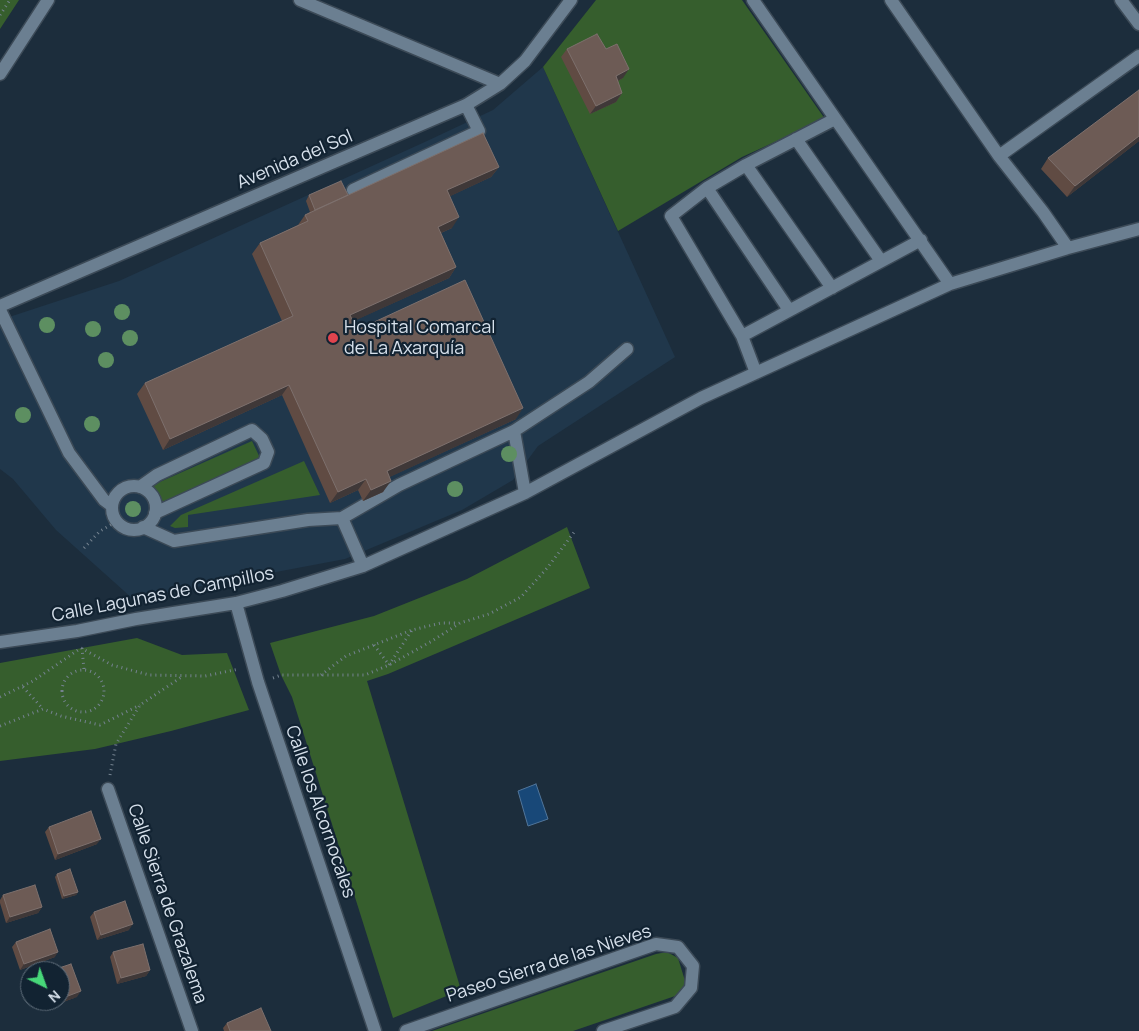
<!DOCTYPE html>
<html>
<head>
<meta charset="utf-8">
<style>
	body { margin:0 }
	#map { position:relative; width:1139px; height:1031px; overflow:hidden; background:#1c2d3c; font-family:Manrope,sans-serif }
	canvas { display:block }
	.north { position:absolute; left:20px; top:961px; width:50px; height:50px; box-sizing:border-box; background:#122332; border:1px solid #616f7c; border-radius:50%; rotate:138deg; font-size:14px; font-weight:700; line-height:20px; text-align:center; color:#d7e1ec }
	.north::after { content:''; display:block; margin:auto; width:18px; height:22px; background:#47d779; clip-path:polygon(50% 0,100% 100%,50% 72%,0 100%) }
</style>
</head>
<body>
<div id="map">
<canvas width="1139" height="1031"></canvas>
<div class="north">N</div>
</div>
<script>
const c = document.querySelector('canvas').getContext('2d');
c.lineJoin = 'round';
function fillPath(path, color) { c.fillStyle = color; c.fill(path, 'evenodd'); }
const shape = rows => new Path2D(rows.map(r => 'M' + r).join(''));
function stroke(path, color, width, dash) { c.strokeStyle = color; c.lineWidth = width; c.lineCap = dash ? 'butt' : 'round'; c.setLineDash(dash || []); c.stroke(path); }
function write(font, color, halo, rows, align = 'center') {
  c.font = font + ' Manrope,sans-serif'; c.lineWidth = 4.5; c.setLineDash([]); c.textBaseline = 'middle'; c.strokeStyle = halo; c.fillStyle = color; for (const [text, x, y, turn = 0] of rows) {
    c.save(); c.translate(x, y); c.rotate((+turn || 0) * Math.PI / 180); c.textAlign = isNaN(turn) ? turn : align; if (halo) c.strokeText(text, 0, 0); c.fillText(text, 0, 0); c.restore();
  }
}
const built = shape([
	[543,67,675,357,538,446,513,480,462,510,345,559,133,599,56,530,13,479,0,469,0,320,119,281,427,141,493,110]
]);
const green = shape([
	[0,0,19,0,0,29],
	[596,0,742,0,825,119,742,157,618,231,543,67],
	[252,441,261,460,161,504,153,485],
	[304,461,320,495,188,515,188,527,175,528,170,526,181,515],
	[567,527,590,588,388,674,367,681,461,990,393,1018,292,697,281,675,270,643,374,616,467,579],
	[137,638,182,655,227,653,249,710,171,731,95,749,0,761,0,663],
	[667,952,678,958,686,984,678,995,573,1031,432,1031,656,954]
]);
const water = shape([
	[536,784,548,819,528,826,518,791,536,784]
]);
const path = shape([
	[0,15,10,0],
	[84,548,100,531,114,523],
	[374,645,389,665,412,630],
	[82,648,84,670],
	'62 691a21 21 0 1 1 42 0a21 21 0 1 1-42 0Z',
	[321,675,346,656,412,630,441,623,459,623],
	[273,678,281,675,365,675,389,665,432,641,460,623,489,614,521,597,548,567,575,531],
	[23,687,43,709],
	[0,697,33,681,81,648,112,665,149,675,205,676,239,669],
	[0,726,43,709,61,716,100,725,140,705],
	[110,775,116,744,140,705,183,676]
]);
const minor = shape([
	[300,0,500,84],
	[753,0,950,284],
	[891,0,999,156,1043,212,1068,248],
	[1121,0,1139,24],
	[0,74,48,0],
	[796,139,881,261],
	[999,156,1139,56],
	[746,165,832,288],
	[707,188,789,310],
	[353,190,479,131,466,105],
	[0,306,466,105,500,84,525,61,571,0],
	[0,310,69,453,104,500,112,506],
	[742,336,921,240],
	[756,373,742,336,671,216,707,188,746,165,835,119],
	[514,431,525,493],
	'112 508a22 22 0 1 1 44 0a22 22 0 1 1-44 0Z',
	[140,487,157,475,252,430,262,439,268,452,264,463,155,513],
	[342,518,363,566],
	[143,527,174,541,308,520,342,518,399,485,514,431,589,382,627,349],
	[236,603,258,682,375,1031],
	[0,642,77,631,136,619,236,603,282,591,363,566,525,493,701,398,950,284,1068,248,1139,229],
	[108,789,192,1031],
	[406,1031,656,944,678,947,693,966,691,988,675,1007,603,1031]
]);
const trees = [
	[122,312],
	[47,325],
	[93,329],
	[130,338],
	[106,360],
	[23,415],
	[92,424],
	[509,454],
	[455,489],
	[133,509]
];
const wall = shape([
	[567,49,623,78,618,81,622,93,616,102,590,114,561,57],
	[1139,90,1139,141,1067,197,1041,169,1048,158],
	[499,167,491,177,450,196,452,228,441,233,456,267,449,278,353,321,357,330,516,419,389,477,383,492,363,501,358,490,330,503,282,395,163,450,137,394,145,383,282,321,252,254,260,243,298,225,305,215,310,212,306,201,309,195,348,195],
	[49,827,97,844,55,860,45,832],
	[57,874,78,892,76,895,62,899,55,877],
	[3,895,42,907,38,913,6,923,0,903,0,900],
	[94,912,129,930,97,940,90,917],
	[16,942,55,957,20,970,12,947],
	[113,952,150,970,146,976,117,984,110,957],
	[77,997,43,1009,40,1001,60,1001],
	[227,1023,271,1031,224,1031,223,1028]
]);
const shadedWall = shape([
	[629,69,623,78,610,85,616,76],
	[622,93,616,102,590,114,596,106],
	[1139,136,1139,141,1067,197,1075,186],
	[499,167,491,177,440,201,447,190],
	[459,217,452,228,431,237,438,227],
	[456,267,449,278,343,326,350,315],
	[289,385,282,395,163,450,170,439],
	[523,408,516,419,379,482,387,471],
	[366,479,358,490,330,503,338,492],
	[391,481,383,492,363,501,371,490],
	[101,839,97,844,55,860,58,854],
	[78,892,76,895,62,899,64,896],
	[42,907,38,913,6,923,10,917],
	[133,924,129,930,97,940,101,935],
	[58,952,55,957,20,970,24,964],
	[150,970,146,976,117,984,121,978],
	[81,991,77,997,43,1009,47,1003,53,1001,60,1001,60,999]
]);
const building = shape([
	[597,34,606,49,617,44,629,69,616,76,622,93,596,106,567,49,597,34],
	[1139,90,1139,136,1075,186,1048,158,1139,90],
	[483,133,499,167,447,190,459,217,438,227,456,267,350,315,357,330,465,280,523,408,387,471,391,481,371,490,366,479,338,492,289,385,170,439,145,383,293,316,260,243,308,221,305,215,483,133],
	[341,181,348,195,315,210,309,195,341,181],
	[91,811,101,839,58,854,49,827,91,811],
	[70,869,78,892,64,896,57,874,70,869],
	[35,885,42,907,10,917,3,895,35,885],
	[125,901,133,924,101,935,94,912,125,901],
	[50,929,58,952,24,964,16,942,50,929],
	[143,944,150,970,121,978,113,952,143,944],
	[71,964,81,991,60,999,60,971,50,971,71,964],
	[46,1001,53,1001,47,1003,46,1001],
	[261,1008,271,1031,230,1031,227,1023,261,1008]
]);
const markers = [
	[333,338,6,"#e0444e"]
];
const streetNames = [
	["Avenida del Sol",295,160,-23],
	["Calle Lagunas de Campillos",163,595,-11],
	["Calle los Alcornocales",320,812,71],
	["Calle Sierra de Grazalema",167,904,71],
	["Paseo Sierra de las Nieves",549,964,-18]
];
const poiNames = [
	["Hospital Comarcal",344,328],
	["de La Axarquía",344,349]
];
fillPath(built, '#20374b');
fillPath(green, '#365e2d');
fillPath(water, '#184878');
stroke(water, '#51769b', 1);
stroke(minor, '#3c4a57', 15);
stroke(path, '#758390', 3, [1, 4]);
stroke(minor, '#6b7f91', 12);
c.fillStyle = '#5d8f61';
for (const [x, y] of trees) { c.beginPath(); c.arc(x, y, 8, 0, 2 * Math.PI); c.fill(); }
fillPath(wall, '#604b43');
fillPath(shadedWall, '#3f3838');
fillPath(building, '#6d5b55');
stroke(building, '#7d706d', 1);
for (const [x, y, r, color] of markers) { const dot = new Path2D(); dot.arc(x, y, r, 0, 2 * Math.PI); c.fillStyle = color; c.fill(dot); stroke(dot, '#122332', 2); }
write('18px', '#d7e1ec', '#122332', streetNames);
write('18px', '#d7e1ec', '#122332', poiNames, 'left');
</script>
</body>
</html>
